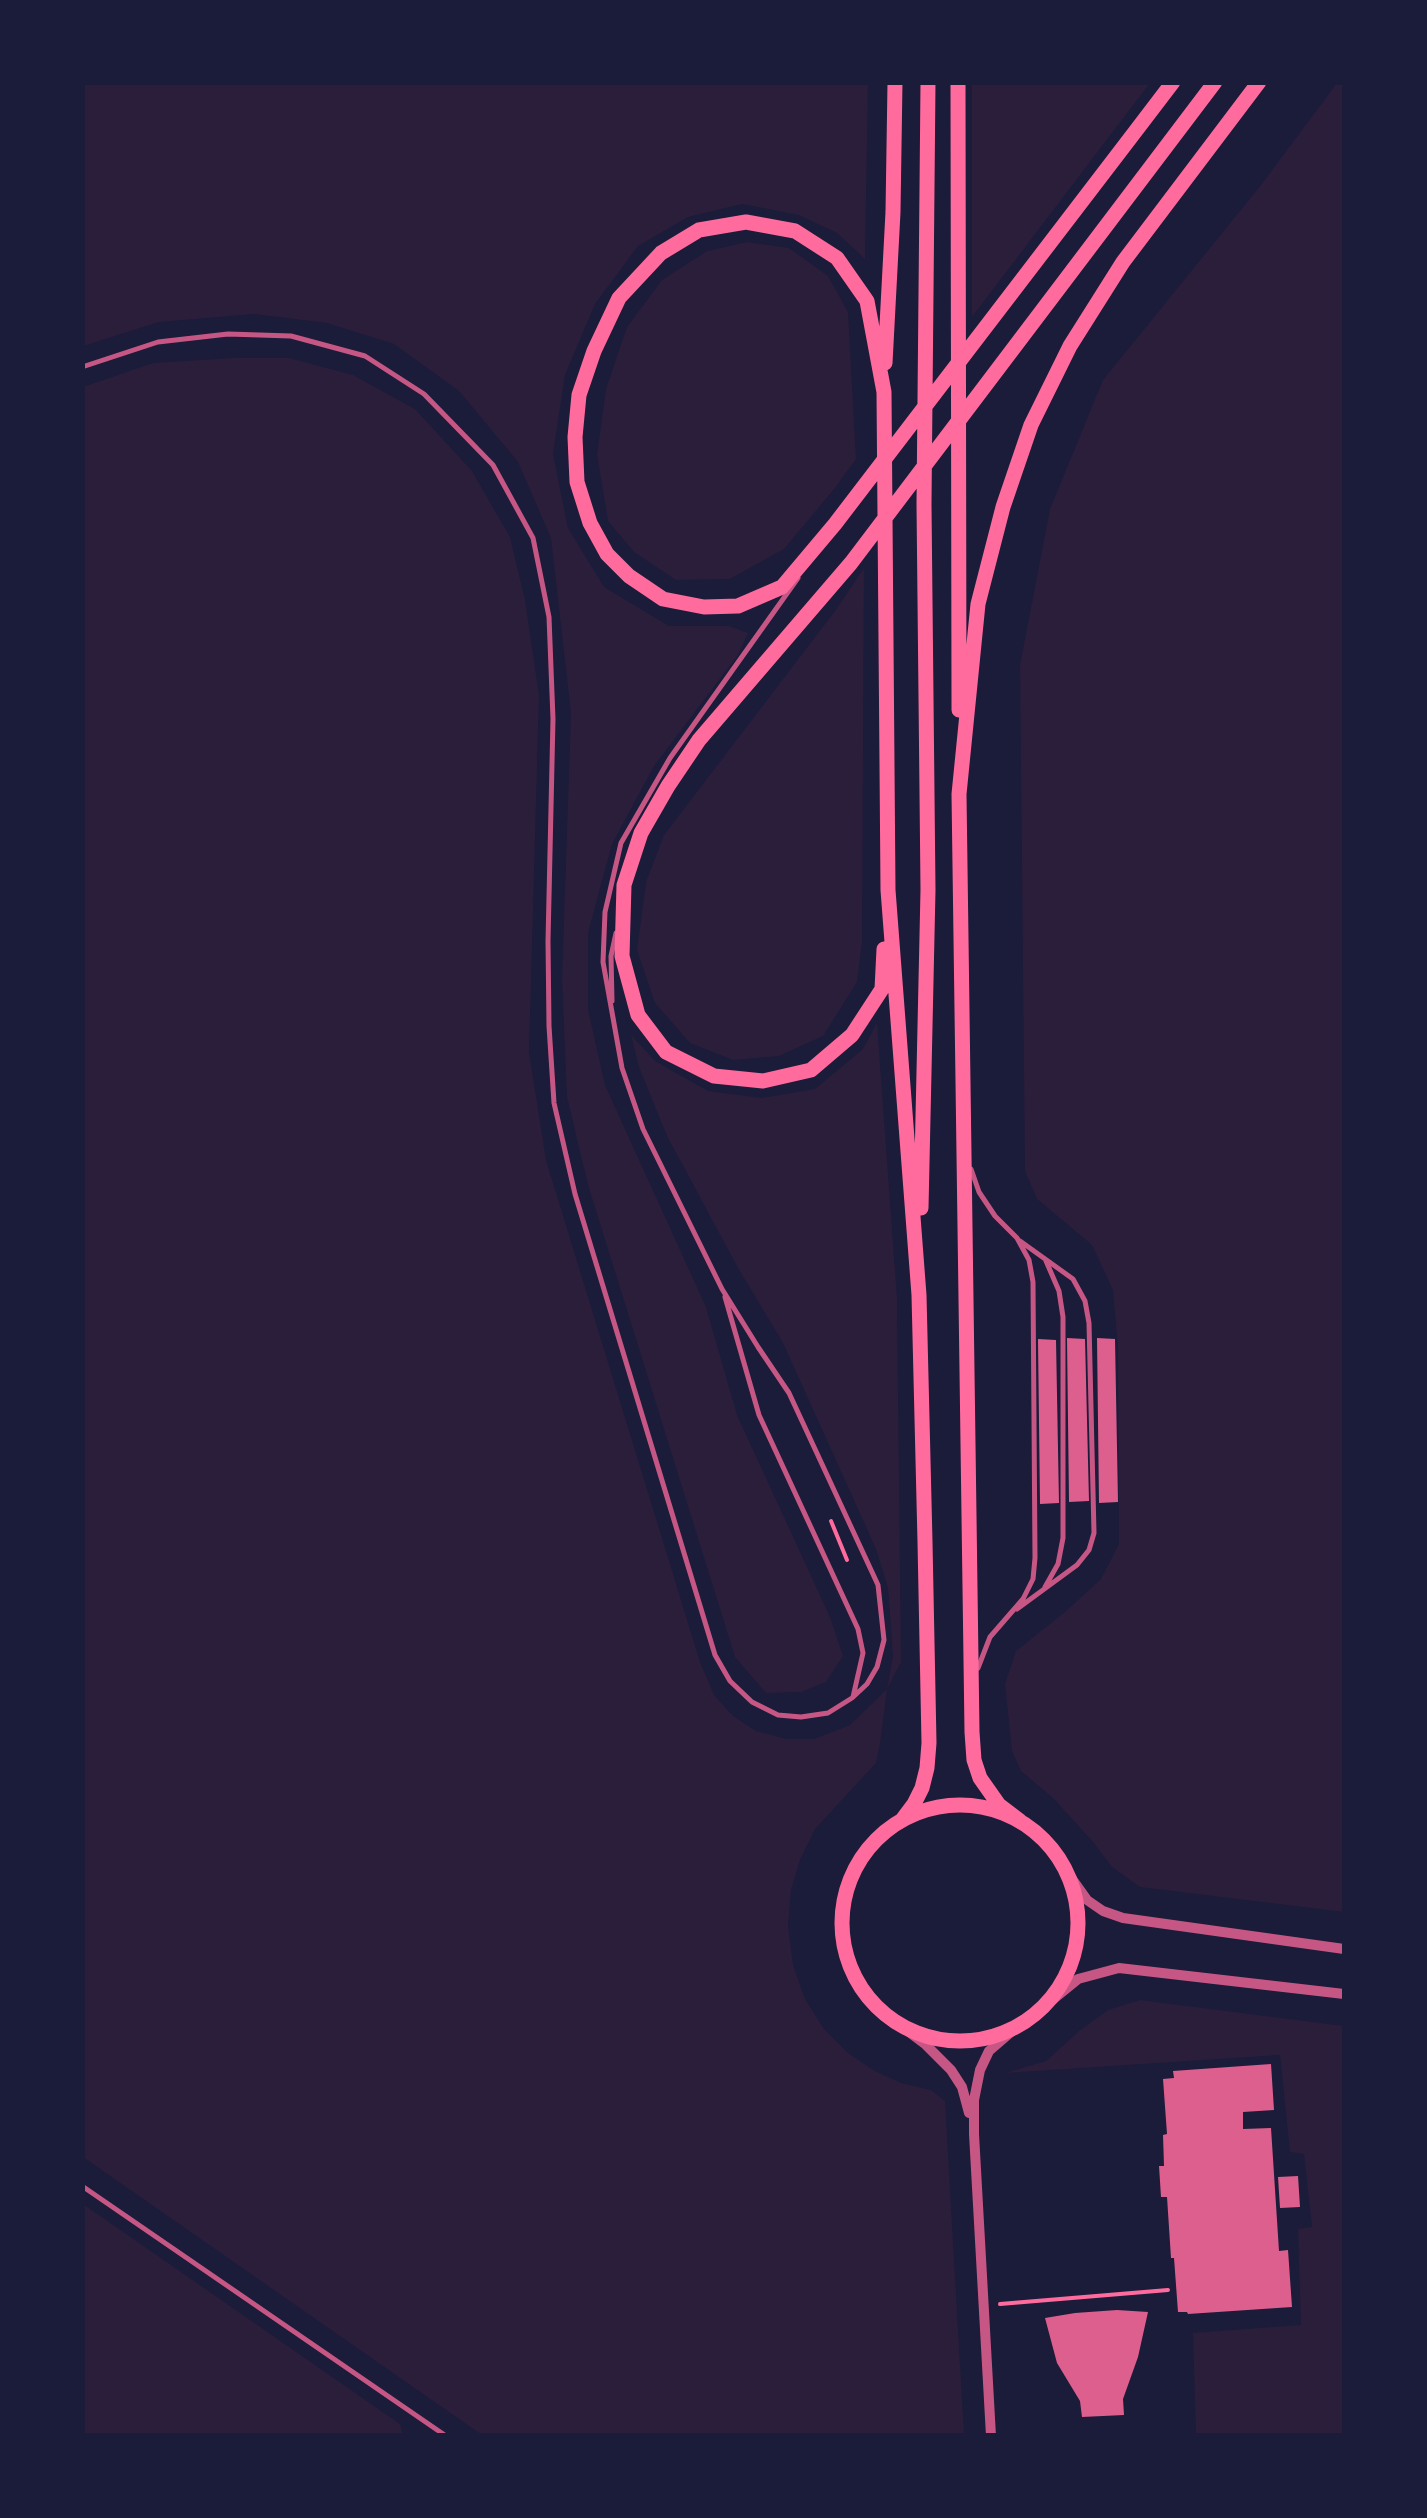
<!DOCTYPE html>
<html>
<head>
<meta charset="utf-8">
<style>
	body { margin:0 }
	#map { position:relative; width:1427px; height:2518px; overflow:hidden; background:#1b1b3a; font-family:"IBM Plex Serif",serif }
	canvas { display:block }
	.frame { position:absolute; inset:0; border:85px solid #1b1b3a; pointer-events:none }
</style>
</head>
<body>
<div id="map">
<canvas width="1427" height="2518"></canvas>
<div class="frame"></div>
</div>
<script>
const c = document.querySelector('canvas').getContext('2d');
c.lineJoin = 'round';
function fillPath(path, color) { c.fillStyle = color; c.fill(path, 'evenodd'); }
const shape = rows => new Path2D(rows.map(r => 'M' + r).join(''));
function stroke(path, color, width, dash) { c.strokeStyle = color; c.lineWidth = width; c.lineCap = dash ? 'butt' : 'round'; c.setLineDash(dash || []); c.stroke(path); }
const green = shape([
	[83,82,868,83,865,259,837,233,799,215,742,204,688,217,638,246,595,304,565,375,553,454,568,528,604,587,669,626,729,626,748,633,738,655,654,766,612,844,588,933,588,1009,605,1085,706,1307,737,1415,830,1617,843,1656,826,1682,801,1692,766,1693,735,1657,588,1185,567,1097,562,979,571,713,551,538,518,462,459,391,394,344,327,323,254,314,159,322,83,346],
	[972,83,1150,83,972,317],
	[1337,83,1344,83,1344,1912,1140,1887,1112,1867,1093,1842,1054,1799,1021,1771,1012,1751,1005,1684,1016,1651,1066,1611,1101,1579,1119,1544,1118,1347,1113,1290,1092,1245,1037,1199,1025,1171,1020,665,1050,509,1103,380,1261,185],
	[747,242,789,248,828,276,848,312,856,459,835,488,784,549,730,579,676,580,634,552,608,521,597,455,606,389,627,327,662,280,707,251],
	[233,358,289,358,353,375,415,409,472,471,510,537,525,600,539,695,529,1052,546,1160,700,1662,714,1695,733,1716,756,1731,786,1739,814,1739,850,1725,887,1689,893,1656,888,1588,876,1549,783,1343,738,1268,667,1136,639,1067,631,1035,655,1061,708,1091,762,1098,815,1089,863,1049,877,1023,897,1298,901,1662,887,1689,880,1744,876,1763,815,1829,800,1860,791,1890,788,1926,793,1965,805,1999,824,2029,847,2052,873,2070,901,2083,931,2090,945,2101,964,2435,482,2435,83,2157,83,387,153,363],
	[864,568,862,942,857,982,823,1036,779,1056,733,1060,690,1043,655,1003,637,950,646,882,664,835,835,611],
	[1140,2000,1344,2026,1344,2435,1196,2435,1193,2333,1301,2325,1298,2229,1312,2227,1304,2154,1290,2152,1280,2055,1005,2073,1046,2061,1079,2031,1108,2010],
	[83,2204,400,2424,403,2435,83,2435]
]);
const building = shape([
	[1067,1338,1085,1339,1089,1501,1069,1502],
	[1097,1338,1115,1339,1118,1502,1099,1503],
	[1038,1339,1056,1340,1059,1503,1040,1504],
	[1271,2064,1274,2110,1243,2112,1243,2129,1271,2128,1279,2251,1288,2250,1292,2307,1188,2314,1187,2312,1178,2312,1174,2258,1171,2258,1167,2197,1161,2197,1159,2166,1164,2166,1163,2135,1167,2134,1163,2079,1174,2078,1173,2071],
	[1298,2176,1300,2207,1280,2208,1278,2177],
	[1117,2310,1148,2312,1138,2357,1123,2399,1124,2415,1082,2417,1080,2401,1057,2363,1045,2318,1075,2313]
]);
const path = shape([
	[831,1521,847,1560],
	[1000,2304,1168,2290]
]);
const service = shape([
	[82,367,158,342,228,334,291,336,365,356,424,394,493,465,533,538,549,617,553,719,548,941,549,1026,554,1103,575,1194,715,1655,730,1681,752,1702,778,1715,801,1717,828,1713,852,1698,867,1684,877,1667,884,1640,878,1585,789,1393,758,1347,722,1289,643,1129,622,1068,603,962,605,912,621,843,670,758,798,578],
	[612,1001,611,956,616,933],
	[971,1169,979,1192,995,1216,1017,1238,1029,1260,1033,1282,1035,1558,1033,1579,1023,1599,990,1637,978,1668],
	[725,1297,759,1415,858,1629,863,1653,853,1697],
	[1045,1587,1058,1564,1063,1538,1063,1317,1059,1291,1046,1261],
	[1017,1609,1077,1565,1089,1550,1094,1533,1089,1323,1085,1301,1073,1279,1020,1241],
	[82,2186,446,2436]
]);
const minor = shape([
	[1067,1872,1087,1900,1103,1911,1123,1918,1344,1949],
	[1046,2005,1078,1979,1119,1968,1344,1994],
	[893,2020,925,2044,951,2070,962,2087,969,2113],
	[991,2436,974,2134,974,2100,980,2070,989,2051,1018,2026]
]);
const primary = shape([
	[958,82,959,710],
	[885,363,893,212,895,82],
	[884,949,882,989,852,1035,811,1070,763,1081,714,1076,666,1052,638,1015,622,956,624,885,641,833,668,786,699,740,851,563,1215,82],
	[921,1208,928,890,924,504,928,82],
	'842 1923a118 118 0 1 1 236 0a118 118 0 1 1-236 0Z',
	[902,1820,914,1804,922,1788,927,1768,929,1743,925,1542,919,1295,888,890,884,392,867,301,837,258,795,231,746,222,699,230,661,253,619,298,594,351,579,395,575,437,577,482,590,523,607,554,629,576,663,599,704,607,738,606,782,587,835,524,1141,124,1173,82],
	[1020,1821,999,1805,980,1778,974,1760,972,1732,959,794,978,604,1003,507,1031,425,1070,346,1123,262,1259,82]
]);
fillPath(green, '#2a1e3b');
fillPath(building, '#dd5f8e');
stroke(path, '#ff6b9d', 4);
stroke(service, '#c65784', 5);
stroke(minor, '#c65784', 10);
stroke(primary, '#ff6b9d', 15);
</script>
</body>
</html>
